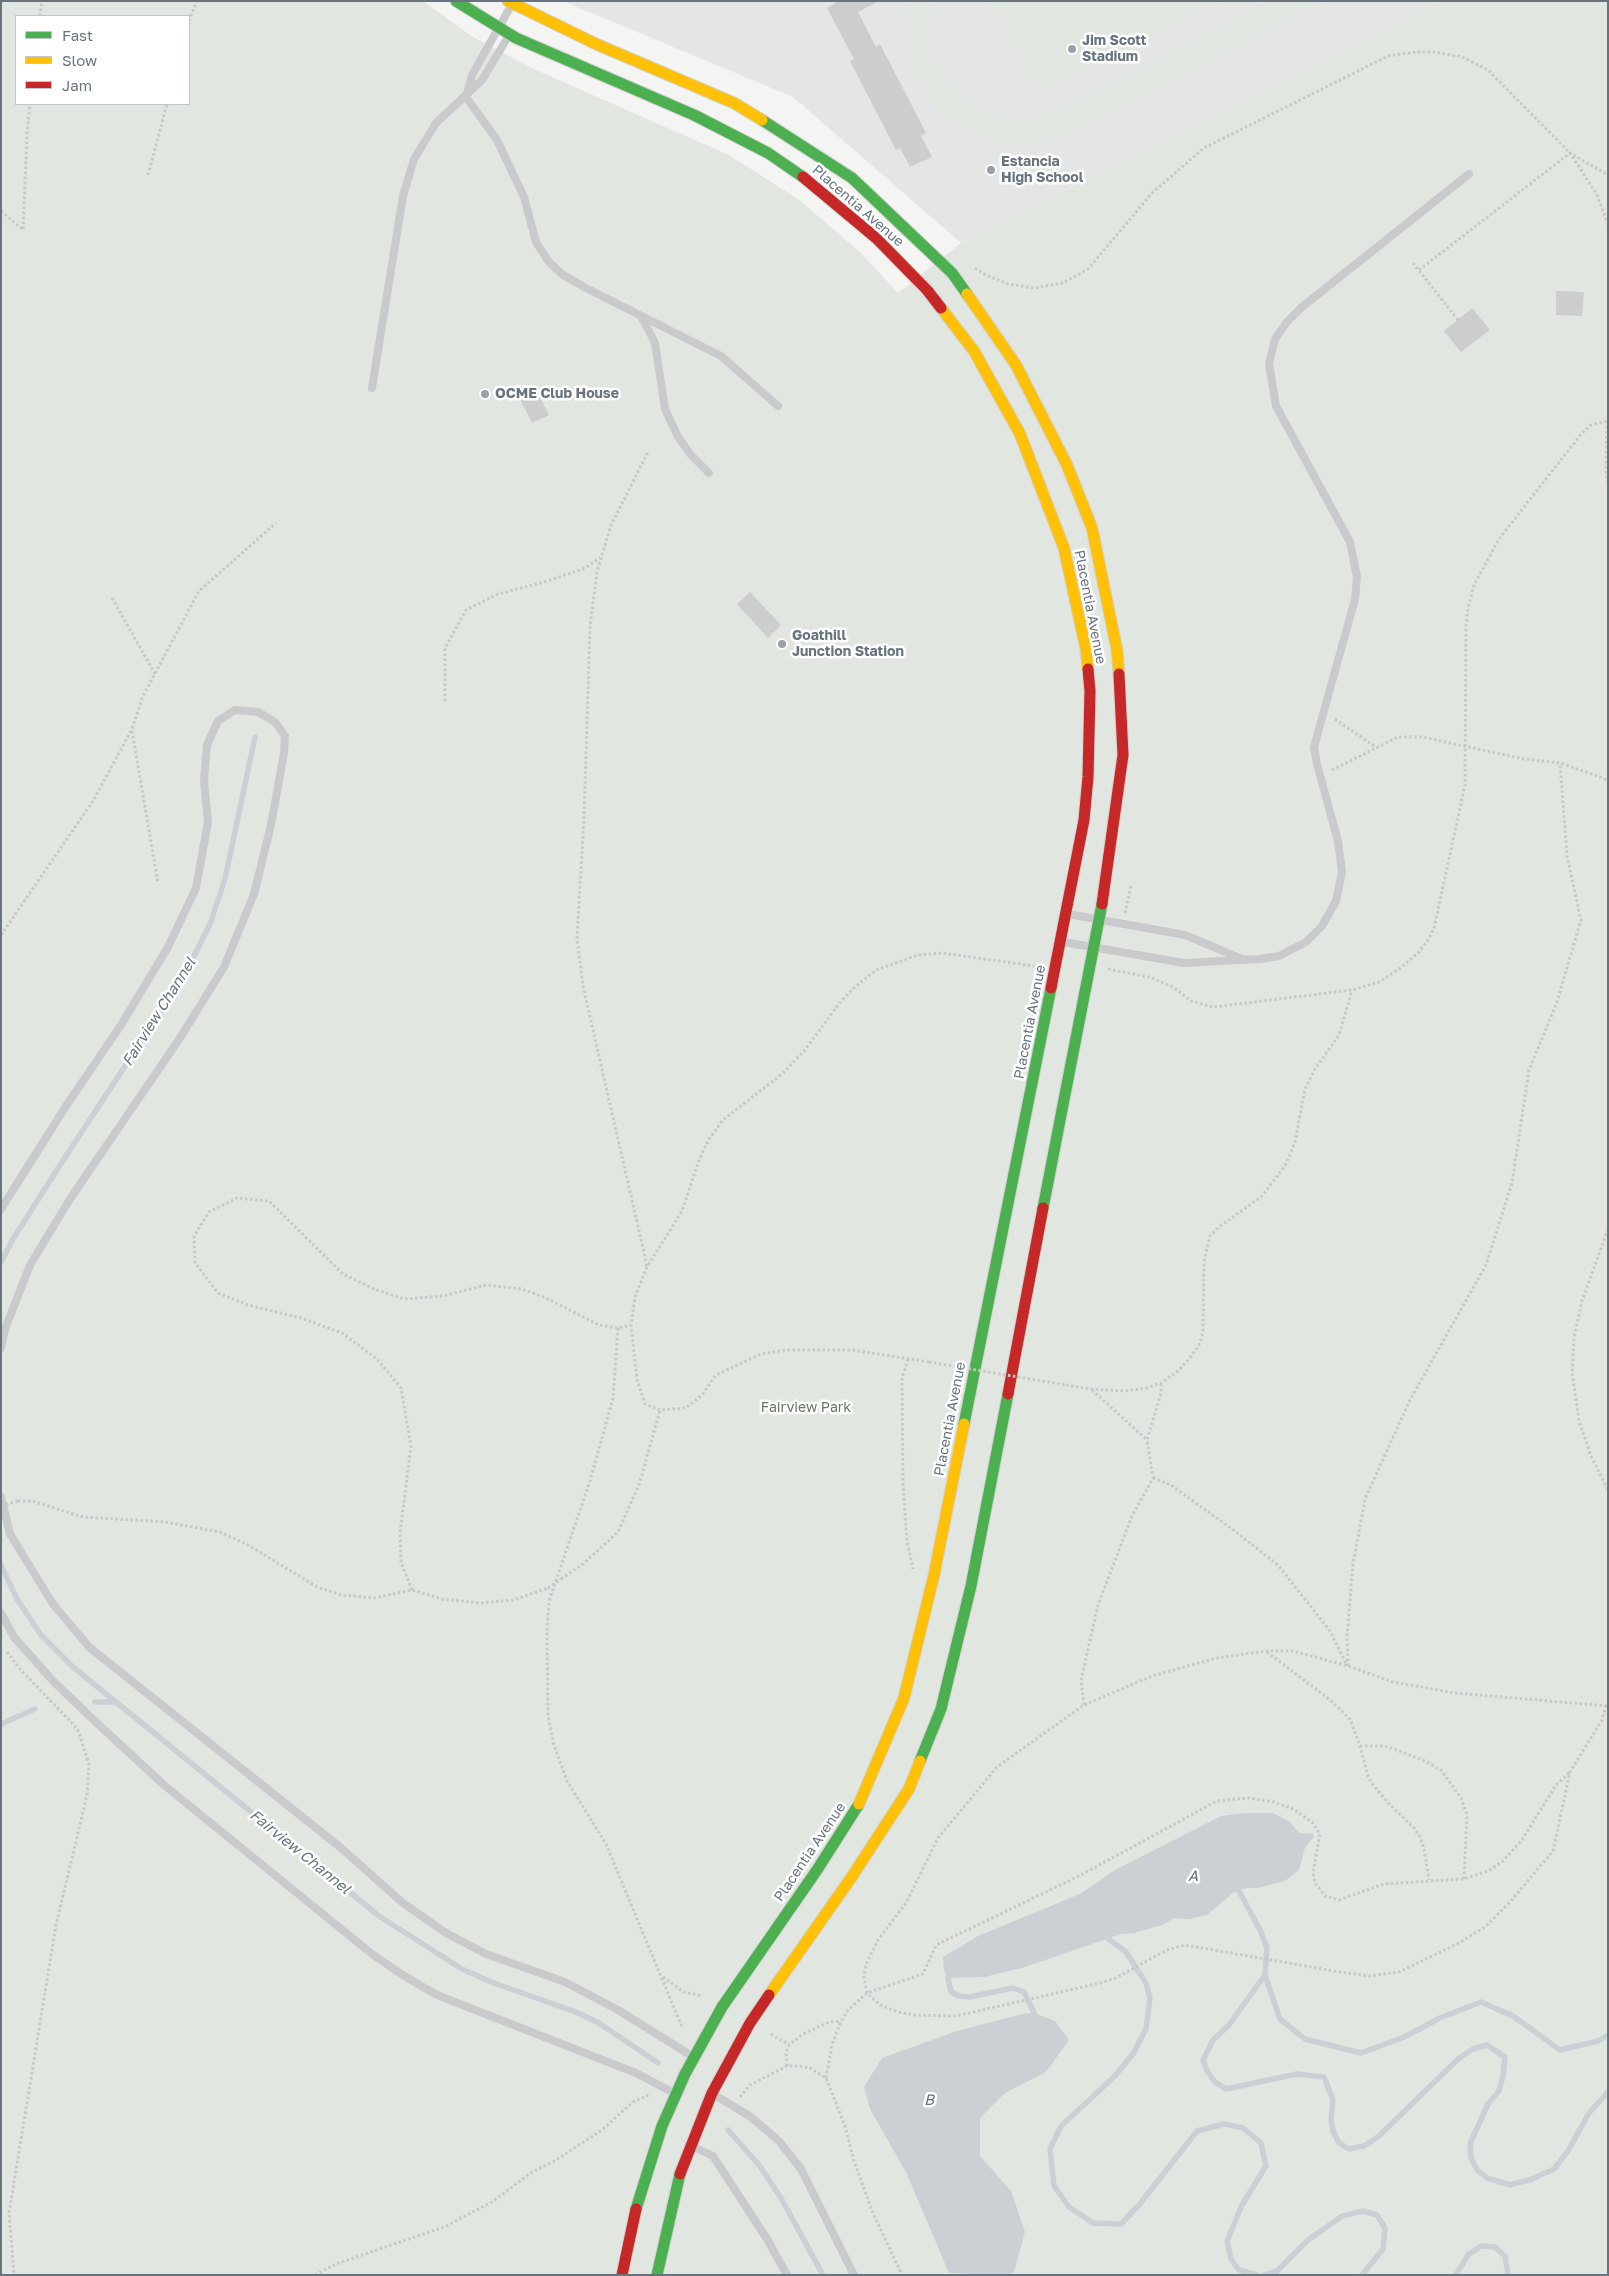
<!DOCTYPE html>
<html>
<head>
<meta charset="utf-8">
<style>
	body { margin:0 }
	#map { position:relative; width:1609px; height:2276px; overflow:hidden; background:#f4f4f3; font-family:"Golos Text",sans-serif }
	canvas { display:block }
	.frame { position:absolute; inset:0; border:2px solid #677480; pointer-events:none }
	.legend { position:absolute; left:15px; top:15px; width:175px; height:90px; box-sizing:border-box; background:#fff; border:1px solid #c2c7cc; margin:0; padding:6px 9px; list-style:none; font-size:15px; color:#677480 }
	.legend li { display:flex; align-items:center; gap:10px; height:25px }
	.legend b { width:25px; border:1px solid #c2c7cc }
</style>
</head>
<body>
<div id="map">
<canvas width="1609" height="2276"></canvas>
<div class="frame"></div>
<ul class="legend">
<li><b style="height:6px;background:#4caf50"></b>Fast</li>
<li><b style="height:6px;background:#ffc107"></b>Slow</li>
<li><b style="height:6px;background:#c62828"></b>Jam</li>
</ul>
</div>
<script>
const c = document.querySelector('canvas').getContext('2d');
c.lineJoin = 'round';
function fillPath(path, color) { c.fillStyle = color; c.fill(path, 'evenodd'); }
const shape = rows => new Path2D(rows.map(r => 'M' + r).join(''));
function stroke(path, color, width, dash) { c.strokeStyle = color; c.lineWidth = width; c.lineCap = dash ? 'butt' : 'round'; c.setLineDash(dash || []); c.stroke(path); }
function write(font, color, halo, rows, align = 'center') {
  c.font = font + ' "Golos Text",sans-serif'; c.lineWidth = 5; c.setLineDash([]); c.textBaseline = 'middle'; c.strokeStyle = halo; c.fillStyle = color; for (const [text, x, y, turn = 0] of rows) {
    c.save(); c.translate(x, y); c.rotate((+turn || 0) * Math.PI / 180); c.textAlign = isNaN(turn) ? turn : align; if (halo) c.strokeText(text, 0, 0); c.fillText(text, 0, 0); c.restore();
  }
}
const built = shape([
	[563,1,1437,1,961,243,793,97]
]);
const green = shape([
	[1,1,423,1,473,37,536,70,729,155,798,199,862,254,898,293,961,243,1437,1,1608,1,1608,2275,1,2275],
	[16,16,189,16,189,104,16,104],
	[906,1,934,1,930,28,931,42,940,69,957,92,968,101,993,113,1021,117,1048,113,1061,108,1268,1,1327,1,1074,132,1057,139,1021,145,984,140,967,132,937,111,925,97,908,65,904,47,902,29],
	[989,1,1224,1,1038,96]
]);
const water = shape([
	[1245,1813,1273,1813,1290,1822,1299,1833,1313,1834,1314,1837,1305,1848,1299,1870,1285,1881,1257,1888,1246,1888,1233,1893,1207,1915,1189,1919,1174,1918,1162,1925,1134,1933,1121,1934,1022,1968,984,1977,948,1978,944,1971,943,1957,978,1936,1080,1894,1115,1870,1221,1816],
	[1034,2013,1055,2021,1069,2040,1046,2072,1005,2093,980,2118,980,2156,1011,2191,1025,2232,1014,2272,1008,2275,949,2273,906,2172,870,2109,864,2087,882,2058,954,2032,1022,2014]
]);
const stream = shape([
	[1,1262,13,1239,62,1162,173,993,191,962,210,924,225,879,255,737],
	[1,1565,17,1599,41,1635,73,1667,379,1916,462,1969,491,1982,576,2012,599,2023,658,2063],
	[95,1702,115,1702],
	[1,1724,35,1709],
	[1239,1891,1260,1930,1267,1948,1265,1975,1280,2019,1305,2039,1361,2053,1404,2037,1440,2018,1481,2002,1513,2016,1560,2050,1598,2041,1608,2035],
	[1107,1938,1126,1952,1146,1983,1150,1998,1146,2029,1133,2054,1114,2077,1061,2126,1050,2149,1054,2186,1069,2207,1093,2223,1121,2224,1139,2205,1197,2131,1224,2124,1243,2128,1261,2143,1266,2166,1242,2205,1227,2241,1231,2259,1239,2270,1257,2275],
	[1265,1975,1229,2025,1213,2040,1203,2060,1207,2071,1215,2082,1226,2089,1297,2074,1324,2077,1333,2100,1331,2119,1333,2131,1339,2143,1349,2149,1364,2146,1379,2136,1458,2059,1473,2049,1487,2045,1505,2057,1503,2076,1499,2091,1488,2104,1470,2144,1471,2158,1477,2170,1487,2178,1510,2185,1532,2179,1554,2169,1568,2151,1589,2113,1608,2092],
	[948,1978,951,1992,959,1996,969,1997,1013,1988,1024,1992,1034,2013,1033,2020],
	[728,2130,759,2165,781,2198,823,2275],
	[1264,2275,1277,2271,1308,2240,1342,2216,1363,2211,1377,2215,1385,2228,1383,2249,1362,2275],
	[1456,2275,1468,2255,1481,2246,1495,2247,1505,2256,1508,2275]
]);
const building = shape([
	[839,1,879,1,858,12,876,47,880,44,926,133,921,136,932,157,910,167,900,148,896,150,850,61,854,59,827,8],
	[1556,291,1584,292,1582,316,1556,315],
	[1472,308,1490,330,1461,352,1444,331],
	[537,391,549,415,532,423,520,399],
	[750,592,781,625,768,638,737,604]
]);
const path = shape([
	[40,16,42,1],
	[189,21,197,1],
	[148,175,167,104],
	[1,211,23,230,27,134,30,104],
	[1413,263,1458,320],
	[975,268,986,275,1008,284,1034,288,1063,283,1088,269,1152,193,1204,148,1388,56,1416,52,1435,52,1462,57,1488,70,1570,153,1597,195,1608,224],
	[1419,270,1570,153,1608,175],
	[1607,421,1606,472,1608,483],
	[112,598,155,674],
	[445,701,445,648,466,610,498,594,548,581,585,568,600,558],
	[1335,719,1377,748],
	[132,731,158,883],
	[1332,770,1398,737,1422,737,1524,759,1560,763,1603,778,1608,782],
	[1125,913,1131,885],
	[1,935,93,801,132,729,143,696,199,591,276,523],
	[1108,969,1149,977,1173,987,1191,1001,1213,1007,1352,990,1379,982,1399,969,1419,952,1429,939,1434,928,1465,785,1466,625,1468,608,1474,585,1499,539,1582,433,1591,425,1607,421],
	[1608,1229,1582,1301,1574,1338,1572,1373,1579,1421,1591,1456,1608,1490],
	[647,1266,583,986,577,938,584,819,590,627,597,572,611,525,648,452],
	[618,1328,613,1398,590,1481,549,1601,547,1631,548,1716,554,1745,567,1781,606,1844,682,2027],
	[908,1359,902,1378,903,1484,907,1541,913,1569],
	[929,1362,852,1350,787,1350,761,1354,716,1375,702,1395,686,1408,660,1410,645,1404,637,1380,631,1325,635,1297,647,1267,682,1211,699,1160,709,1139,723,1120,783,1073,804,1051,841,1001,856,986,876,970,918,955,942,953,1034,966],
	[1066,1385,1091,1389,1124,1391,1146,1388,1161,1383,1178,1371,1189,1359,1199,1345,1203,1333,1204,1261,1210,1236,1219,1227,1261,1197,1285,1166,1295,1142,1305,1089,1315,1069,1339,1035,1352,990],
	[1092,1390,1147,1440],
	[1153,1478,1171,1485,1236,1532,1278,1565,1330,1631,1346,1663],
	[18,1501,32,1501,83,1517,165,1522,220,1532,248,1545,319,1588,342,1595,374,1598,412,1590,442,1599,480,1603,513,1600,548,1588],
	[561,1579,583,1564,618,1532,639,1485,660,1410],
	[412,1590,401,1562,400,1533,411,1446,401,1388,377,1359,342,1333,301,1318,248,1305,218,1293,195,1263,194,1236,209,1212,237,1198,269,1201,343,1274,374,1289,404,1299,443,1296,486,1285,522,1289,546,1298,599,1325,618,1328,631,1325],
	[7,1652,20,1669,73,1724,79,1732,89,1765,87,1795,56,1925,9,2213,14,2275],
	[1267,1652,1329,1699,1350,1719,1360,1746,1368,1776,1373,1785,1391,1806,1414,1828,1420,1837,1424,1848,1429,1880],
	[1348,1666,1347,1637,1353,1564,1365,1499,1410,1400,1486,1265,1512,1183,1529,1070,1556,1005,1581,920,1567,856,1560,763],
	[1084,1705,1081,1680,1098,1605,1132,1516,1153,1478,1147,1440,1161,1393,1161,1383],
	[1606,1705,1602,1720,1570,1772,1553,1851,1510,1902,1485,1927,1459,1943,1399,1972,1369,1976,1340,1972,1185,1945,1167,1950,1116,1978,1100,1983,956,2016,915,2015,898,2012,880,2005,867,1993,864,1977,866,1964,878,1940,906,1903,938,1838,997,1767,1084,1705,1152,1676,1217,1658,1266,1651,1293,1651,1348,1666,1393,1682,1455,1693,1608,1706],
	[1360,1746,1384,1746,1402,1752,1425,1761,1441,1770,1461,1798,1467,1815,1464,1879],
	[663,1977,684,1992,702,1996],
	[771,2034,789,2045],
	[787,2066,786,2052,789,2045,803,2034,829,2022,841,2021],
	[826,2078,832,2045,841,2021,848,2010,867,1993,923,1974,936,1945,1081,1875,1217,1801,1249,1798,1274,1802,1293,1809,1312,1822,1320,1834,1313,1873,1315,1883,1325,1896,1339,1900,1384,1884,1464,1879,1488,1871,1503,1861,1522,1840,1556,1785,1570,1772],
	[740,2097,750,2085,787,2066,800,2066,810,2068,826,2078,845,2126,854,2161,873,2213,902,2275],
	[315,2275,336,2264,444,2227,492,2202,532,2172,556,2160,602,2130,633,2102,649,2095]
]);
const lane = shape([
	[512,4,472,75,466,97,497,140,524,197,536,242,549,262,563,275,586,288,721,356,778,406],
	[641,316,655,343,665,409,678,437,691,455,709,473],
	[372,388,403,196,414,159,436,123,482,80,508,37],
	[1068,914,1185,935,1242,959],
	[1063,942,1184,963,1260,959,1279,956,1306,942,1322,926,1336,901,1342,872,1338,841,1317,764,1314,747,1355,599,1357,577,1350,542,1276,406,1269,363,1275,339,1287,322,1302,307,1469,174],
	[1,1209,66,1106,121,1025,168,947,196,888,208,822,204,780,207,745,218,721,235,710,258,712,275,722,285,736,284,753,271,825,254,894,224,967,180,1038,70,1199,30,1265,5,1329,1,1348],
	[1,1497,10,1534,53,1604,89,1647,340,1847,403,1903,446,1933,486,1954,565,1982,618,2010,692,2056],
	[1,1613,14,1637,53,1681,98,1724,164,1785,372,1954,401,1974,437,1995,636,2073,674,2093],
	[713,2094,751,2117,779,2141,801,2169,854,2275],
	[692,2146,713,2156,767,2239,787,2275]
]);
const fast = shape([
	[456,1,516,38,694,115,768,153,803,177],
	[762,120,852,178,952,273,967,294],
	[1043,1208,1102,904],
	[964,1424,1051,988],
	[920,1761,941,1709,971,1586,1008,1394],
	[636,2209,662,2126,685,2074,722,2007,817,1870,859,1804],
	[657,2275,680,2174]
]);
const slow = shape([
	[508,1,596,44,734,103,762,120],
	[967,294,1016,365,1067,465,1092,528,1117,650,1119,674],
	[941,308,974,351,1020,434,1064,548,1086,649,1088,669],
	[859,1804,904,1698,934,1575,964,1424],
	[769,1995,851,1878,909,1789,920,1761]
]);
const jam = shape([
	[803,177,876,238,927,290,941,308],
	[1102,904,1123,755,1119,674],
	[1051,988,1084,820,1088,777,1090,691,1088,669],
	[1008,1394,1043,1208],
	[680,2174,712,2093,750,2023,769,1995],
	[622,2275,636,2209]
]);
const pathBridge = shape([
	[929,1362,1066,1385],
	[1,1506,18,1501],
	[548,1588,561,1579]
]);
const markers = [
	[1072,49,5,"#98a1a8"],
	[991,170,5,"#98a1a8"],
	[485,394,5,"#98a1a8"],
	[782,644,5,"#98a1a8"]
];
const poiNames = [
	["Jim Scott",1082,41],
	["Stadium",1082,57],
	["Estancia",1001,162],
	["High School",1001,178],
	["OCME Club House",495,394],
	["Goathill",792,636],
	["Junction Station",792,652]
];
const streetNames = [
	["Placentia Avenue",858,206,41],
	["Placentia Avenue",1090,607,79],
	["Placentia Avenue",1030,1022,-79],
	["Placentia Avenue",950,1419,-79],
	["Placentia Avenue",810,1852,-56]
];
const parkNames = [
	["Fairview Park",806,1408]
];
const waterNames = [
	["Fairview Channel",159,1012,-58],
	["Fairview Channel",300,1852,39],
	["A",1193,1876],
	["B",929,2100]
];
fillPath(built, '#e4e6e6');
fillPath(green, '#e2e6e1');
fillPath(water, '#cad0d4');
stroke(stream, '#cad0d4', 5.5);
fillPath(building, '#cccdcd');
stroke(fast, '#d1d2d2', 13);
stroke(slow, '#d1d2d2', 13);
stroke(jam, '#d1d2d2', 13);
stroke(path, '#c7c8c8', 3, [2.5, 2.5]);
stroke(lane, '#c9cacb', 8);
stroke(fast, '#4caf50', 11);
stroke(slow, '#ffc107', 11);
stroke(jam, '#c62828', 11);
stroke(pathBridge, '#c7c8c8', 3, [2.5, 2.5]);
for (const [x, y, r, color] of markers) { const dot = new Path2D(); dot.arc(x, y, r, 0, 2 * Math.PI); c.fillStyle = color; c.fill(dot); stroke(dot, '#fff', 2); }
write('bold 14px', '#677480', '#fff', poiNames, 'left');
write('14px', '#677480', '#fff', streetNames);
write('14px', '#687866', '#fff', parkNames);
write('italic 15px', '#63747d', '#fff', waterNames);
</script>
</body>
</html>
